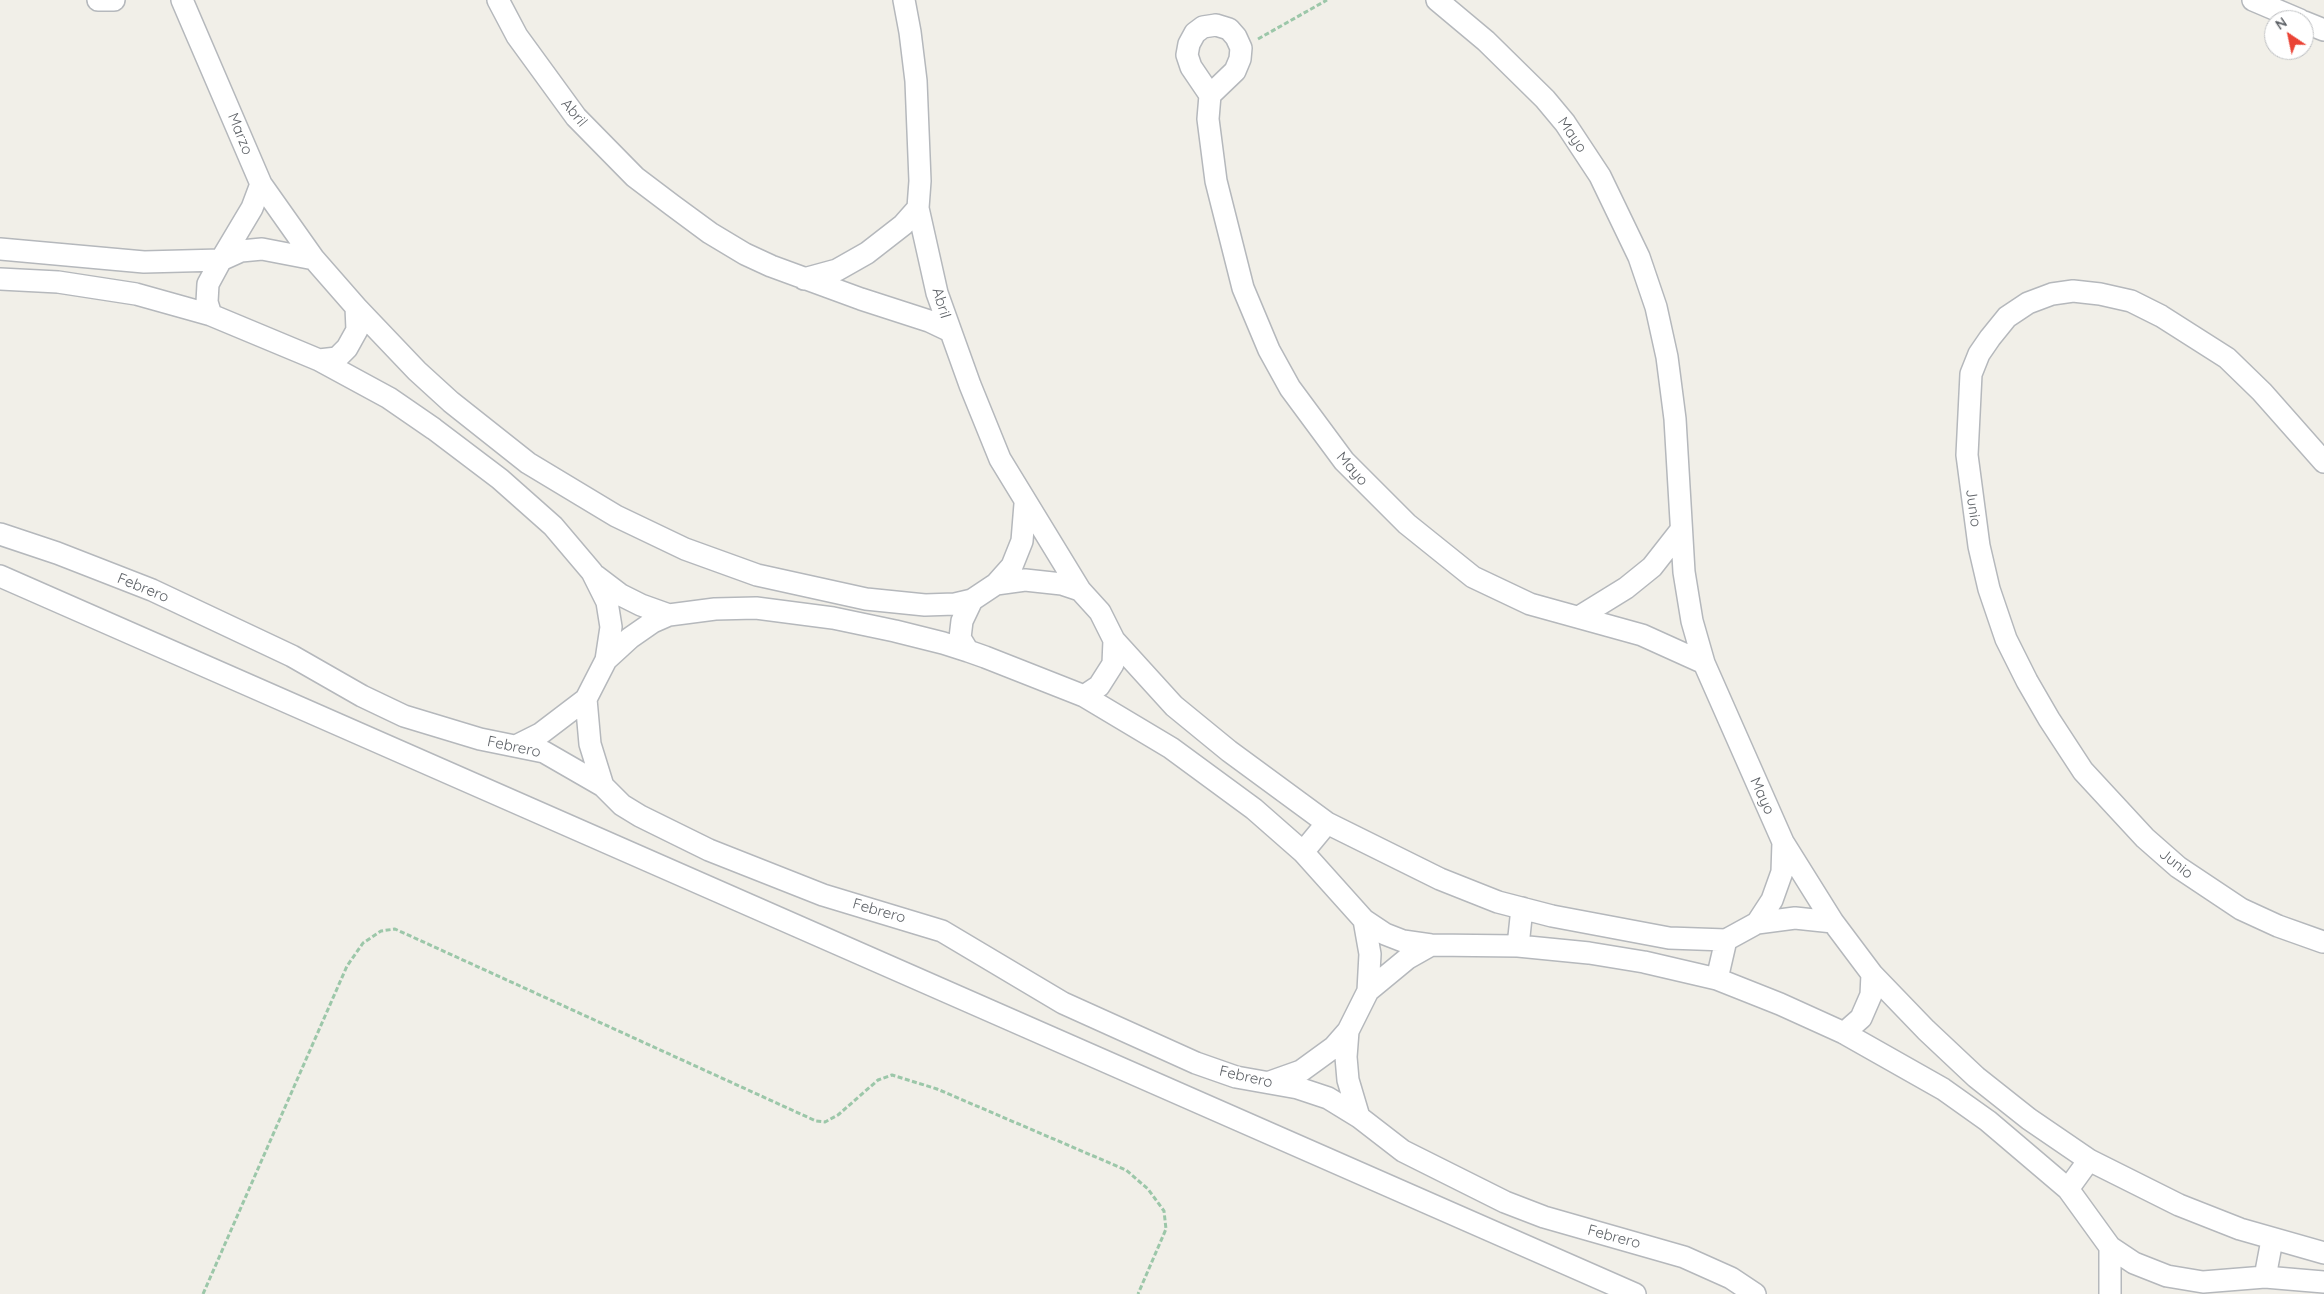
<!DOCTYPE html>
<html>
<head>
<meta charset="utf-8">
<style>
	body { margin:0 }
	#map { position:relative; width:2324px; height:1294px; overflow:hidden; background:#f1efe8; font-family:Quicksand,sans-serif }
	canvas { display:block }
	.north { position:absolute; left:2264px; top:10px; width:50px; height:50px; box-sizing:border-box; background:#fff; border:1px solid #bfc1c3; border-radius:50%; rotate:326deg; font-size:14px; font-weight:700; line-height:20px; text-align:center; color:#5f6368 }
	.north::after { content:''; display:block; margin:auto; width:18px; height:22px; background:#ea4335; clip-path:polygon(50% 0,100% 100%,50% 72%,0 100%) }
</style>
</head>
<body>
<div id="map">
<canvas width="2324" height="1294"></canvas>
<div class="north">N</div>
</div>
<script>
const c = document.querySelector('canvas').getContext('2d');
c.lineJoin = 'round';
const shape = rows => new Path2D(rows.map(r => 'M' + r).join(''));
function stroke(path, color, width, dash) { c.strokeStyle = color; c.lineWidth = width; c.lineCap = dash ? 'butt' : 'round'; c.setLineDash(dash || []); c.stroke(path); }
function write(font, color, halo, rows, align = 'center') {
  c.font = font + ' Quicksand,sans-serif'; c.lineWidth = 4; c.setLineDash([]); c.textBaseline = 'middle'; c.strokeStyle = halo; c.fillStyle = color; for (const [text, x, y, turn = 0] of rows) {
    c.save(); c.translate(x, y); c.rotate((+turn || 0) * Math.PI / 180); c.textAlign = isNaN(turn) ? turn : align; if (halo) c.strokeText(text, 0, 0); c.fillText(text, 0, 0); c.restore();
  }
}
const path = shape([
	[1258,39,1327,0],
	[203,1294,347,966,363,943,381,931,395,929,816,1121,825,1122,838,1115,878,1080,892,1075,937,1089,1126,1170,1148,1189,1164,1211,1166,1229,1138,1294]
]);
const minor = shape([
	[98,0,114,0],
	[182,0,261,184,314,259,356,307,357,330,347,348,337,358,319,360,211,315,207,302,208,284,221,260,241,251,262,249,314,259],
	[498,0,517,36,576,117,635,177,672,205,710,233,745,254,771,266,861,299,929,321,950,331],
	[904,0,910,32,916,81,920,181,918,208,937,293,970,385,1000,459,1080,590],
	[1437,0,1486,41,1545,99,1565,123,1600,176,1639,257,1656,307,1667,357,1675,419,1684,572,1692,621,1704,663,1783,842,1833,922,1872,974,1926,1030,1976,1077,2029,1119,2089,1160,2179,1205,2240,1229,2324,1253],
	[2253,0,2300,20],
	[2304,22,2324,30],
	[1216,25,1229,29,1236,37,1241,48,1240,59,1235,71,1210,95,1191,67,1187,55,1189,44,1195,33,1203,27,1216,25],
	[1210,95,1208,119,1216,181,1243,288,1269,350,1290,388,1344,461,1407,524,1473,577,1530,604,1642,635,1704,663],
	[0,249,144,262,221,260,252,208,261,184],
	[0,279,58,282,136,294,211,315],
	[804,279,837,270,867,253,903,225,918,208],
	[356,307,417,371,451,402,528,463,616,516,685,549,757,575,866,599,925,605,955,604,972,600],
	[319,360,389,398,434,429,500,479,553,526,592,572,607,602,611,627,606,660,586,699,540,734,516,746],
	[0,534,57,553,152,590,292,656,362,696,404,716,480,739,544,752,603,786,622,805,640,816,709,850,823,895,942,931,1063,1003,1196,1063,1236,1077,1298,1088,1328,1098,1359,1117,1403,1151,1505,1202,1544,1217,1684,1257,1731,1278,1755,1294],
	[0,576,1635,1294],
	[596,576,621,595,641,605,669,615],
	[996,584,1012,566,1022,541,1025,504],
	[1579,617,1626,588,1652,567,1681,530],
	[1114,640,1174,706,1229,751,1327,823,1440,879,1498,902,1552,916,1669,938,1726,940,1717,979],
	[606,660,630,638,653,622,669,615,715,609,756,608,833,618,895,631,943,643,968,651,985,657,1084,696,1099,686,1113,664,1114,640,1100,612,1080,590,1062,584,1025,580,996,584,972,600,962,621,960,638,968,651],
	[1084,696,1171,748,1254,809,1303,852,1364,920,1385,934,1403,941,1431,945,1518,946,1589,953,1644,962,1717,979,1780,1004,1844,1033,1943,1089,1988,1121,2068,1189,2110,1247,2134,1263,2167,1276,2203,1282,2265,1277,2324,1282],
	[586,699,590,744,603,786],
	[1303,852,1327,823],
	[1364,920,1370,954,1368,991],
	[1757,923,1772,900,1782,872,1783,842],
	[1726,940,1757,923,1795,918,1833,922],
	[2323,942,2278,926,2241,909,2178,867,2145,838,2083,771,2049,719,2027,681,2006,639,1989,589,1979,546,1967,455,1971,374,1979,354,1990,338,2007,317,2028,303,2052,294,2073,291,2100,294,2131,301,2161,316,2227,358,2262,392,2324,462],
	[1518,946,1522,908],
	[1844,1033,1861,1018,1871,995,1872,974],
	[1270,1082,1301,1071,1334,1047,1348,1031],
	[1359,1117,1348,1080,1346,1057,1348,1031,1368,991,1408,958,1431,945],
	[2068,1189,2089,1160],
	[2265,1277,2272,1240],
	[2110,1294,2110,1247]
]);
const streetNames = [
	["Abril",574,113,50],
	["Marzo",240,134,68],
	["Mayo",1572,135,55],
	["Abril",941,303,73],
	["Mayo",1352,469,49],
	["Junio",1973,508,82],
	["Febrero",143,588,22],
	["Febrero",514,747,12],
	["Mayo",1762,796,66],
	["Junio",2176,864,38],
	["Febrero",879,911,16],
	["Febrero",1246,1077,13],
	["Febrero",1614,1237,15]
];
stroke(minor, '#b5b8bc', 24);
stroke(path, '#9cc7a9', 3, [5, 2.5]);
stroke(minor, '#fff', 21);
write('15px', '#5f6368', '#fff', streetNames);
</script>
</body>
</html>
